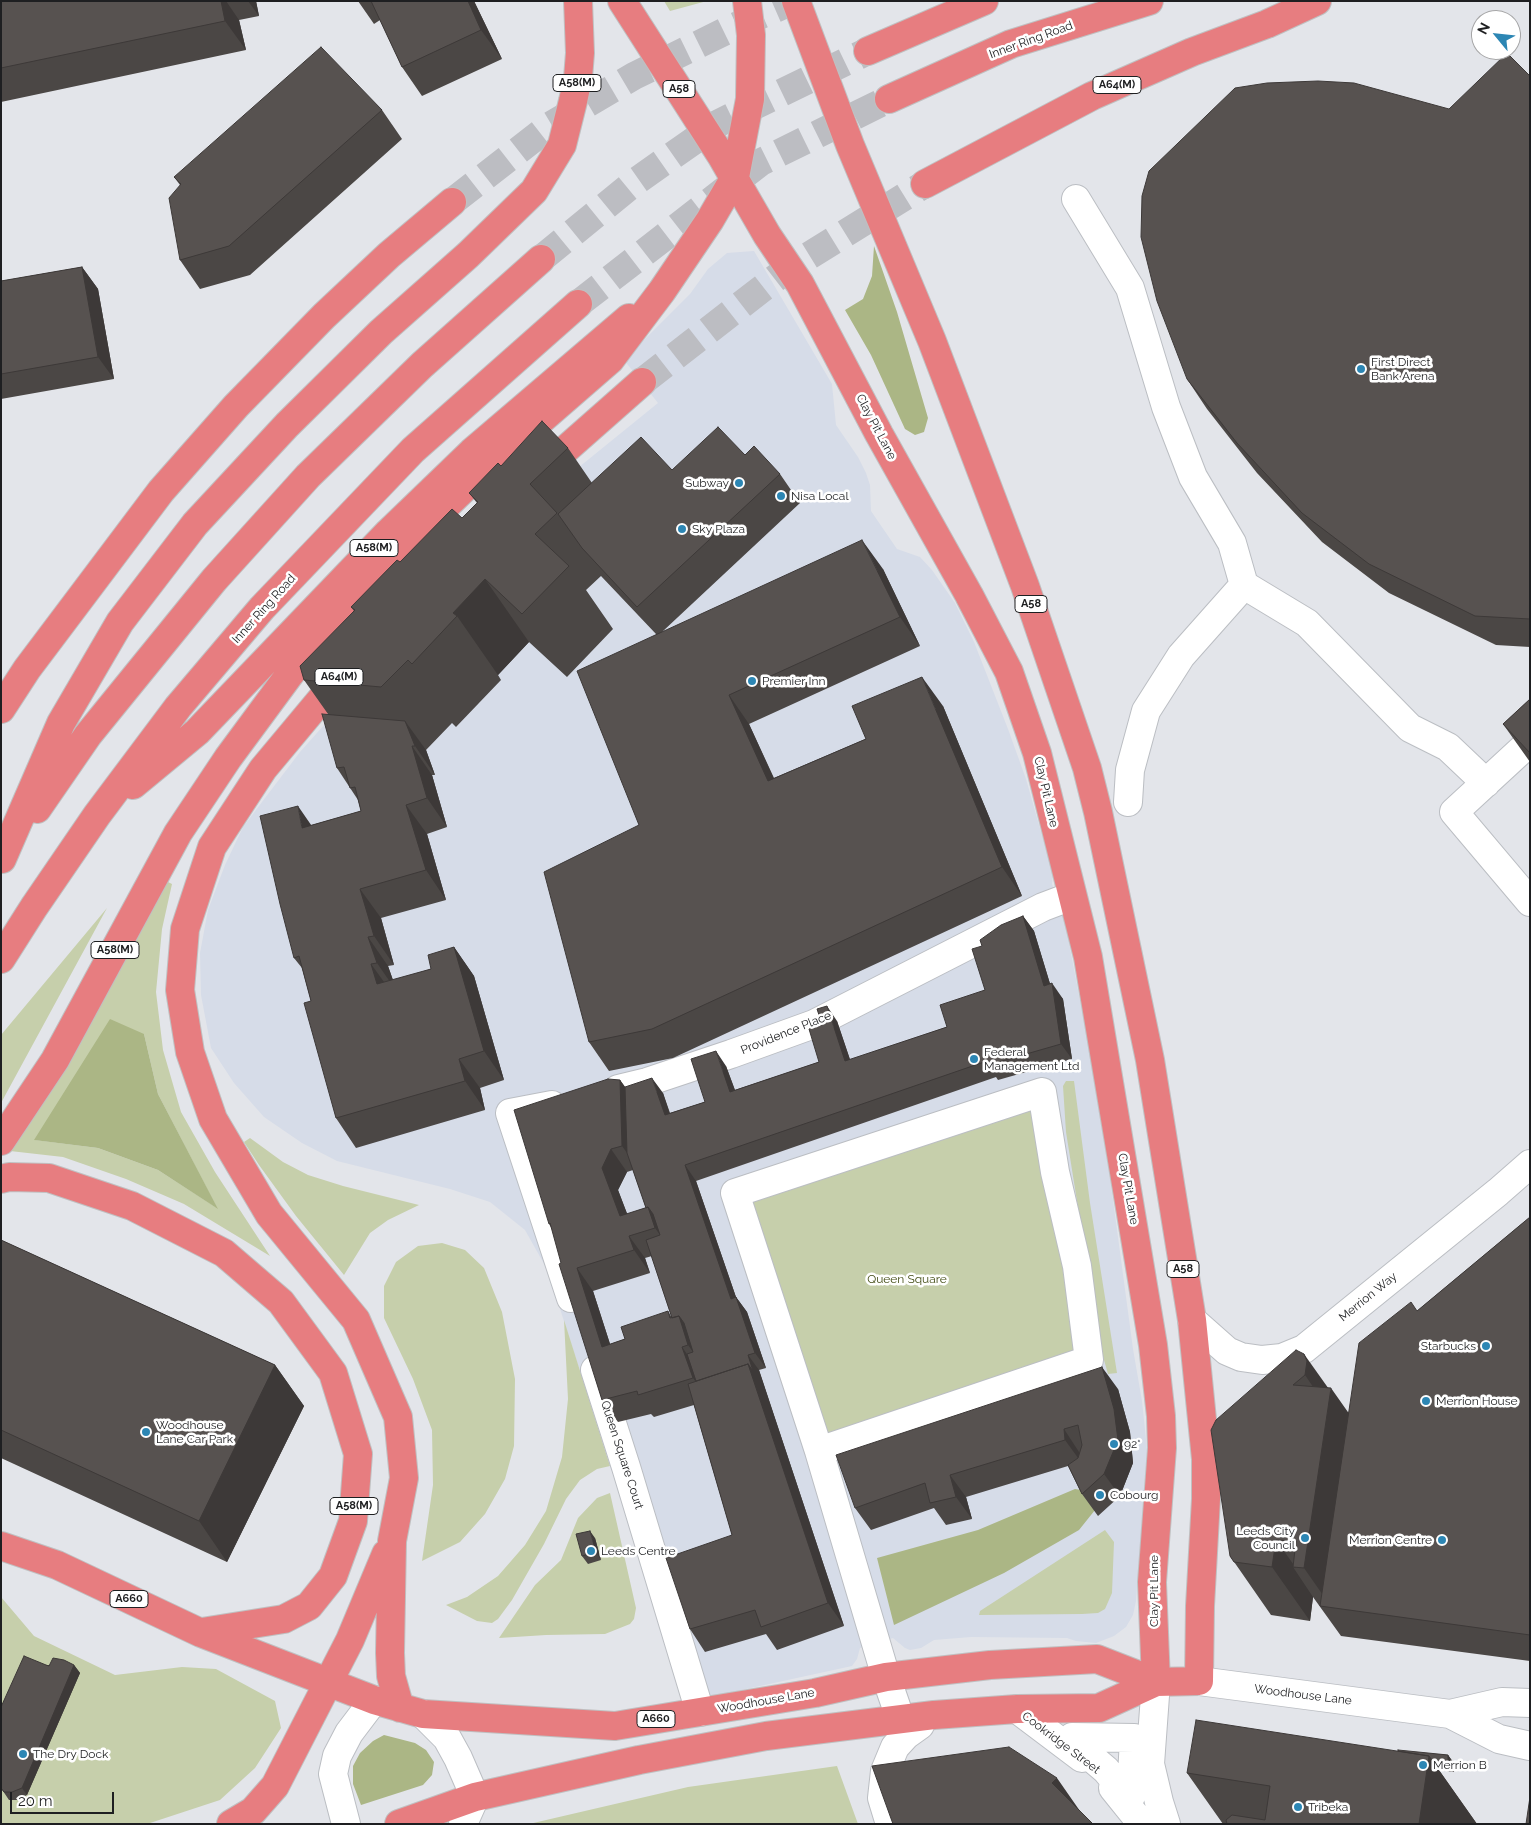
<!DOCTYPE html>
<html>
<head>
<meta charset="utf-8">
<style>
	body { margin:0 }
	#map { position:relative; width:1531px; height:1825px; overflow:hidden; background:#e3e5ea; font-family:Raleway,sans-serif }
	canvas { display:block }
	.frame { position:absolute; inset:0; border:2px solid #1e1f21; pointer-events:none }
	.north { position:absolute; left:1471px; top:10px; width:50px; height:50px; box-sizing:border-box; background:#fff; border:1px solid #a5a5a6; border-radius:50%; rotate:298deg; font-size:14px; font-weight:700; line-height:20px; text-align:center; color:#1e1f21 }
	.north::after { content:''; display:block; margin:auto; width:18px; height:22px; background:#2c86b4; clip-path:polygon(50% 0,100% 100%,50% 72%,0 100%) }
	.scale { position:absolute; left:10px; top:1792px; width:104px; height:22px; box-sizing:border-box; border:2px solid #1e1f21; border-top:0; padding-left:6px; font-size:15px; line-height:18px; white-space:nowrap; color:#1e1f21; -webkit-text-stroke:4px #fff; paint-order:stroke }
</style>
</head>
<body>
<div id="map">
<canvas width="1531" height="1825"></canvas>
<div class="frame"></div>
<div class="north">N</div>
<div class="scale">20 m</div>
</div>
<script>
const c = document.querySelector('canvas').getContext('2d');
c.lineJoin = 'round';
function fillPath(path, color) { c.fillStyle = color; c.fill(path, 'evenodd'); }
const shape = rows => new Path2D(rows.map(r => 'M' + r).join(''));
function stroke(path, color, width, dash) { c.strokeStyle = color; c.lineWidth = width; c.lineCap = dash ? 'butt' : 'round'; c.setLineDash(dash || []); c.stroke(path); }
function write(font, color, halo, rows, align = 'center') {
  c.font = font + ' Raleway,sans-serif'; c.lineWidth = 5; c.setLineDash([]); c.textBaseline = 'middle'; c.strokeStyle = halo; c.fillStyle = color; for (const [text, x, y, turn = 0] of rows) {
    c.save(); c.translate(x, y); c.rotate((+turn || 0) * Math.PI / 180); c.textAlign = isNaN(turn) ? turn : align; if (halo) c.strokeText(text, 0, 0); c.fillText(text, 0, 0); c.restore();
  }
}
const built = shape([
	[754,251,832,384,836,425,858,457,866,473,870,485,871,511,897,549,920,557,932,570,955,603,974,642,1008,729,1026,779,1053,874,1052,884,1061,912,1064,916,1088,1043,1111,1185,1133,1349,1142,1401,1147,1449,1136,1601,1133,1615,1126,1627,1114,1636,1096,1643,1076,1641,1067,1638,971,1637,934,1640,921,1648,910,1650,905,1648,893,1638,860,1648,857,1659,852,1666,691,1701,610,1466,548,1271,525,1230,490,1202,450,1189,337,1161,302,1143,264,1117,234,1083,211,1048,201,995,200,953,208,910,225,865,243,827,300,752,374,669,552,489,658,403,624,360,690,294,708,269,727,253]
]);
const green = shape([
	[664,1,707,1,670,11],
	[166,881,172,884,162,929,156,992,163,1050,181,1112,215,1172,270,1256,184,1204,126,1179,63,1157,10,1151,58,1072],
	[144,1034,158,1094,217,1208,158,1170,98,1148,35,1140],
	[107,908,1,1103,1,1035],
	[1066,1081,1074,1081,1090,1203,1117,1373,1108,1374,1100,1346,1066,1132,1063,1086],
	[1042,1091,1089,1360,819,1451,735,1193],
	[250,1138,283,1162,308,1175,343,1186,419,1205,388,1220,370,1233,344,1275,296,1216,259,1165,244,1142],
	[442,1243,465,1250,484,1268,502,1312,515,1379,514,1446,505,1479,485,1514,460,1542,422,1561,433,1485,432,1430,413,1379,384,1318,384,1286,396,1262,418,1246],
	[564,1320,610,1466,597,1469,580,1480,566,1499,544,1544,512,1600,498,1619,492,1623,477,1621,446,1605,467,1597,498,1576,525,1545,546,1511,562,1457,568,1399],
	[610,1493,636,1608,634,1619,630,1624,605,1634,546,1635,499,1638,535,1585,561,1560,578,1518,597,1498],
	[1105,1530,1114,1542,1112,1593,1105,1609,1098,1613,1082,1614,979,1615,980,1611],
	[1,1597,34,1636,115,1675,182,1667,216,1669,275,1701,281,1728,255,1768,220,1800,147,1824,1,1824],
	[837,1766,858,1824,529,1824,688,1787]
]);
const forest = shape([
	[874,246,897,312,928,418,924,432,915,435,905,429,871,355,845,310,863,299,872,276],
	[110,1019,144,1034,158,1094,218,1209,158,1170,98,1148,34,1140],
	[1075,1489,1081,1490,1095,1510,1079,1530,1004,1573,894,1625,877,1558,978,1530],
	[384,1735,415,1743,426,1750,434,1762,432,1775,423,1785,361,1805,353,1784,353,1766,360,1753,373,1741]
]);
const highwayTunnel = shape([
	[452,202,551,125,634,76,736,26,793,1],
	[541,259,635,182,719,123,868,51],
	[578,304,761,162,889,99],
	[642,382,786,270,925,184]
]);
const minor = shape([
	[1076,199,1130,288,1166,407,1193,477,1232,543,1244,585],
	[1530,742,1454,812,1530,902],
	[1128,802,1130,770,1146,711,1181,656,1244,585,1307,623,1410,728,1448,747,1486,783],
	[618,1089,647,1082,731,1054,814,1024,1043,907,1072,896],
	[1042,1092,1055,1172,1077,1266,1089,1360,819,1451,735,1193,1042,1092],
	[552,1105,510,1113,571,1298],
	[1192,1320,1227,1351,1241,1357,1262,1360,1282,1358,1304,1349,1498,1192,1530,1164],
	[595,1370,626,1467,700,1712],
	[819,1451,886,1677,906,1735],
	[1199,1681,1450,1714,1499,1739,1530,1746],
	[1156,1682,1150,1764,1159,1802,1166,1824],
	[1017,1709,1082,1758],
	[423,1714,447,1738,458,1758,475,1797,463,1824],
	[1450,1714,1502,1702,1530,1703],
	[1072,1737,1134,1738,1131,1796,1129,1798,1106,1770,1072,1741,1071,1739,1072,1737],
	[1113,1788,1142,1824],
	[346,1824,333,1774,337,1756,349,1733,374,1700],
	[890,1824,882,1798,885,1771,895,1747,906,1735,920,1725]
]);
const highway = shape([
	[622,1,722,157,767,235,800,284,879,434,969,595,1009,672,1037,753,1088,957,1153,1345,1161,1416,1162,1448,1152,1582,1156,1682],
	[868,51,984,1],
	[889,99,1011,44,1149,1],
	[925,184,1092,96,1192,52,1267,24,1317,1],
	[540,472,642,382],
	[344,672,263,769,212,847,185,929,180,990,190,1052,213,1119,269,1214,356,1320,398,1417,404,1478,392,1541,390,1653,391,1676,400,1708],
	[1,709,27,669,161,491,236,406,324,316,389,255,452,202],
	[133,785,197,732,389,532,472,452,629,318],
	[37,809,88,735,214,580,308,476,422,365,541,259],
	[2,859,61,723,120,622,195,524,287,425,381,332,468,255,534,191,562,145,573,101,578,78,580,53,578,1],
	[1,959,34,907,97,815,178,707,262,608,413,450,578,304],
	[1,1141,55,1060,178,833,228,758,290,674,359,590,480,473,610,360,662,291,710,220,735,177,750,99,751,35,747,1],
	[1,1179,9,1177,49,1178,132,1206,224,1253,281,1302,333,1373,358,1454,353,1521,333,1576,309,1606,284,1619,202,1632],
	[1,1546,57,1565,201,1633,374,1700,423,1714,615,1726,815,1693,886,1677,990,1665,1097,1659,1156,1682,1199,1681,1200,1606,1206,1499,1206,1459,1192,1320,1150,1060,1098,812,1087,768,1025,586,932,341,850,145,796,1],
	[231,1824,253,1811,275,1786,350,1640,386,1554],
	[399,1824,475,1797,639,1760,766,1736,934,1715,1017,1709,1099,1708,1156,1682]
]);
const wall = shape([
	[1,1,256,1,259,16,239,20,246,50,1,102],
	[358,1,474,1,502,59,422,96,402,67,380,20,374,24],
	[1530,76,1530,647,1496,645,1389,593,1322,542,1257,473,1207,409,1187,379,1449,109],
	[382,110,402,139,250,275,200,289,180,260,180,185,174,177],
	[82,267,98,289,114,379,1,399,1,281],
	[568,448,592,483,672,470,745,455,780,474,800,503,662,632,883,569,920,646,749,724,774,778,943,706,1022,896,673,1058,609,1071,589,1042,639,825,656,634,601,576,586,590,613,629,567,677,529,642,498,675,501,680,456,727,452,723,426,750,435,775,432,775,447,827,427,834,446,900,381,918,394,965,388,966,393,980,431,969,454,947,474,976,504,1080,480,1088,485,1110,356,1148,336,1118,311,1001,302,968,294,958,312,825,361,811,358,800,337,768,328,714,304,680,354,611,351,607,400,562,462,518,477,503,469,493,501,466],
	[1530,699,1530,762,1503,724],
	[1023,916,1034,931,1050,984,1063,999,1072,1059,998,1080,996,1077,696,1181,736,1297,747,1312,766,1368,759,1370,844,1626,777,1650,766,1634,705,1652,690,1629,732,1535,694,1405,654,1417,651,1414,618,1422,602,1400,552,1229,549,1224,620,1080,625,1087,663,1093,670,1113,705,1102,726,1066,735,1090,819,1062,837,1021,850,1060,947,1027,985,990,982,946],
	[633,1170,646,1208,627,1214,618,1190,627,1172],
	[652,1256,672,1318,668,1311,625,1339,610,1344,593,1291,650,1273,645,1258],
	[1530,1217,1530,1661,1341,1636,1313,1597,1310,1621,1271,1615,1230,1556,1296,1350,1348,1413,1417,1311],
	[1,1240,275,1365,304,1406,227,1562,1,1458],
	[1118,1389,1130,1432,1133,1463,1120,1496,1098,1516,1082,1494,1068,1466,966,1497,972,1519,946,1525,934,1508,871,1530,855,1508],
	[595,1538,601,1560,588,1564,582,1556],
	[46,1665,74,1665,80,1673,27,1795,17,1800,9,1800,1,1788],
	[1398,1751,1448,1755,1453,1762,1454,1772,1439,1770,1477,1824,1223,1824,1187,1773]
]);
const shadedWall = shape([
	[221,1,226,1,239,20,246,50,225,21],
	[248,1,256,1,259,16],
	[468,1,474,1,502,59,481,30],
	[82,267,98,289,114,379,98,357],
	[862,540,883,569,920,646,900,617],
	[485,579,529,642,498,675,457,616,453,613],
	[922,677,943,706,1022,896,1002,867],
	[729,695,749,724,788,810,768,781],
	[405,721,426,750,435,775,415,746],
	[412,746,432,775,447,827,427,798],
	[406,805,427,834,446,900,426,870],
	[298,806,318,835,302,828],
	[360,889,381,918,394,965,374,936],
	[1023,916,1034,931,1055,1000,1052,983,1063,999,1072,1059,1061,1044],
	[368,937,388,966,397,992,377,963],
	[454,947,474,976,504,1080,484,1051],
	[371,964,392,993,377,984],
	[827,1006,837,1021,856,1077,845,1061],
	[716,1051,726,1066,741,1107,730,1092],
	[459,1059,480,1088,485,1110,465,1081],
	[652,1078,663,1093,675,1130,665,1115],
	[620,1080,636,1102,638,1168,622,1146],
	[611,1149,627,1172,618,1190,635,1234,620,1216,602,1168],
	[685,1165,696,1181,739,1306,736,1297,747,1312,766,1368,755,1353,731,1299],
	[648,1207,664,1230,671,1250,655,1228],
	[629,1236,645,1258,650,1273,634,1250],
	[577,1268,593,1291,618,1369,602,1347],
	[679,1316,694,1338,704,1367,688,1345],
	[682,1347,698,1370,701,1389,693,1378],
	[1304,1354,1331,1392,1331,1388,1369,1442,1332,1608,1304,1568,1328,1409,1305,1375],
	[748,1355,759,1370,844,1626,828,1603,748,1364],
	[275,1365,304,1406,227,1562,199,1521],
	[1102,1367,1118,1389,1130,1432,1133,1463,1120,1496,1104,1474],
	[1064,1429,1079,1452,1081,1462,1065,1440],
	[950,1475,966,1497,972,1519,956,1497],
	[590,1531,595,1538,601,1560,596,1552],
	[1276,1540,1296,1568,1293,1567,1313,1597,1310,1621,1272,1567],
	[74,1665,80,1673,27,1795,22,1788],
	[1448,1755,1453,1762,1454,1772,1448,1765],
	[1429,1756,1477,1824,1419,1824],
	[1057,1778,1089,1824,1052,1783]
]);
const building = shape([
	[1,1,221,1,225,21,1,68,1,1],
	[371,1,468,1,481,30,402,67,371,1],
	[321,47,382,110,229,246,180,260,169,198,181,184,174,177,321,47],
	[1507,53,1530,76,1530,619,1475,616,1369,564,1302,513,1237,443,1187,379,1157,301,1141,237,1142,196,1149,171,1235,88,1267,83,1318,81,1354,83,1449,109,1507,53],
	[82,267,98,357,1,374,1,281,82,267],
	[542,421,568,448,530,484,557,513,535,534,569,566,522,614,485,579,453,613,457,616,412,664,408,660,381,687,304,680,300,666,355,610,351,607,397,560,400,562,452,509,462,518,478,502,469,493,498,463,501,466,542,421],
	[718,427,745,455,754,446,780,474,637,607,582,548,558,514,641,437,672,470,718,427],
	[862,540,900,617,729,695,768,781,866,739,852,706,922,677,1002,867,652,1029,589,1042,544,872,639,825,577,671,862,540],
	[1530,699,1530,753,1503,724,1530,699],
	[322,714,405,721,415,746,412,746,427,798,406,805,426,870,360,889,374,936,368,937,377,963,371,964,377,984,431,969,428,955,454,947,484,1051,459,1059,465,1081,336,1118,304,1003,311,1001,299,956,294,958,280,904,260,816,298,806,302,828,361,811,355,787,350,788,344,767,337,768,322,714],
	[1023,916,1044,986,1052,983,1061,1044,988,1065,987,1061,685,1165,731,1299,736,1297,755,1353,748,1355,753,1371,748,1364,696,1381,687,1354,693,1352,684,1323,679,1316,672,1318,646,1240,660,1235,653,1214,648,1207,646,1208,627,1153,625,1087,652,1078,665,1115,705,1102,691,1059,716,1051,730,1092,819,1062,809,1029,822,1024,817,1009,827,1006,845,1061,947,1027,940,1005,985,990,972,949,982,946,980,940,1001,925,1023,916],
	[608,1079,620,1080,622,1146,611,1149,602,1168,620,1216,648,1207,655,1228,629,1236,634,1250,577,1268,602,1347,625,1339,621,1327,668,1311,670,1318,679,1316,688,1345,682,1347,693,1378,638,1395,637,1391,602,1400,559,1264,561,1263,550,1223,549,1224,514,1110,608,1079],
	[1530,1217,1530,1635,1320,1606,1359,1343,1411,1302,1417,1311,1530,1217],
	[1,1240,275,1365,199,1521,1,1430,1,1240],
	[1296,1350,1304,1354,1307,1361,1305,1375,1293,1385,1331,1388,1304,1568,1293,1567,1296,1541,1276,1540,1272,1567,1234,1562,1230,1556,1211,1430,1216,1420,1296,1350],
	[748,1364,828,1603,761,1627,755,1610,690,1629,666,1558,732,1535,688,1384,748,1364],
	[1102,1367,1114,1409,1118,1440,1104,1474,1082,1494,1068,1465,1078,1458,1082,1445,1078,1425,1064,1429,1065,1440,950,1475,956,1497,930,1503,925,1483,855,1508,836,1455,1102,1367],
	[590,1531,596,1552,582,1556,576,1534,590,1531],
	[24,1656,46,1665,49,1666,53,1658,64,1660,74,1665,22,1788,12,1792,4,1792,1,1788,1,1707,24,1656],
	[1196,1720,1429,1756,1419,1824,1227,1824,1226,1820,1232,1815,1265,1820,1270,1786,1187,1773,1196,1720],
	[1009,1747,1057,1778,1052,1783,1093,1824,893,1824,872,1766,1009,1747],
	[1398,1750,1448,1755,1448,1765,1434,1763,1429,1756,1398,1751,1398,1750],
	[1530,1797,1530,1824,1526,1824,1530,1797]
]);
const markers = [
	[1361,369,5,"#2c86b4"],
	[739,483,5,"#2c86b4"],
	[781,496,5,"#2c86b4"],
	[682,529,5,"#2c86b4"],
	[752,681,5,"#2c86b4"],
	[974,1059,5,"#2c86b4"],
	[1486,1346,5,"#2c86b4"],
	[1426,1401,5,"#2c86b4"],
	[146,1432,5,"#2c86b4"],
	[1114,1444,5,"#2c86b4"],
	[1100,1495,5,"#2c86b4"],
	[1305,1538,5,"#2c86b4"],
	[1442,1540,5,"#2c86b4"],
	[591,1551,5,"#2c86b4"],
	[23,1754,5,"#2c86b4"],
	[1423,1765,5,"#2c86b4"],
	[1298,1807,5,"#2c86b4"]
];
const shields = [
	[577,83,48],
	[1117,85,48],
	[679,89,32],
	[374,548,48],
	[1031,604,32],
	[339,677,48],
	[115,950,48],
	[1183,1269,32],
	[354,1506,48],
	[129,1599,38],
	[656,1719,38]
];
const shieldNames = [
	["A58(M)",577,83],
	["A64(M)",1117,85],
	["A58",679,89],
	["A58(M)",374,548],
	["A58",1031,604],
	["A64(M)",339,677],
	["A58(M)",115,950],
	["A58",1183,1269],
	["A58(M)",354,1506],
	["A660",129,1599],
	["A660",656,1719]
];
const streetNames = [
	["Inner Ring Road",1031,40,-20],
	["Clay Pit Lane",876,427,62],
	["Inner Ring Road",264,609,-48],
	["Clay Pit Lane",1046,792,77],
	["Providence Place",786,1033,-22],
	["Clay Pit Lane",1128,1189,80],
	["Merrion Way",1368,1297,-39],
	["Queen Square Court",622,1455,72],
	["Clay Pit Lane",1154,1591,-90],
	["Woodhouse Lane",1303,1695,7],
	["Woodhouse Lane",766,1701,-10],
	["Cookridge Street",1061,1743,37]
];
const poiNames = [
	["First Direct",1371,362],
	["Bank Arena",1371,376],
	["Subway",729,483,"right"],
	["Nisa Local",791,496],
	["Sky Plaza",692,529],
	["Premier Inn",762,681],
	["Federal",984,1052],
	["Management Ltd",984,1066],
	["Starbucks",1476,1346,"right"],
	["Merrion House",1436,1401],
	["Woodhouse",156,1425],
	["Lane Car Park",156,1439],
	["92°",1124,1444],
	["Cobourg",1110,1495],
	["Leeds City",1295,1531,"right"],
	["Council",1295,1545,"right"],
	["Merrion Centre",1432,1540,"right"],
	["Leeds Centre",601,1551],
	["The Dry Dock",33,1754],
	["Merrion B",1433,1765],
	["Tribeka",1308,1807]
];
const parkNames = [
	["Queen Square",907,1279]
];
fillPath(built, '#d6dce8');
fillPath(green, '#c6cfab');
fillPath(forest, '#abb685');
stroke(highwayTunnel, '#bcbdc2', 28, [28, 14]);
stroke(minor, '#bbbec3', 30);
stroke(highway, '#c0c0c1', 30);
stroke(minor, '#fff', 28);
stroke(highway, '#e77d80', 28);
fillPath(wall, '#4b4745');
fillPath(shadedWall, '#3d3938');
fillPath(building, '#575250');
stroke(building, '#3d3938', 1);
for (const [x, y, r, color] of markers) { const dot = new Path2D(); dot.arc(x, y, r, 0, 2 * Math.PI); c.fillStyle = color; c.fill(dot); stroke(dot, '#fff', 2); }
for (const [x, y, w] of shields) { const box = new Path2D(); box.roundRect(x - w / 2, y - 8.5, w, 17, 4); c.fillStyle = '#fff'; c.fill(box); stroke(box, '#1e1f21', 1); }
write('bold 11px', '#1e1f21', null, shieldNames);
write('12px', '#1e1f21', '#fff', streetNames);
write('12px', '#1e1f21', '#fff', poiNames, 'left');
write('12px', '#434d15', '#fff', parkNames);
</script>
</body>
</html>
